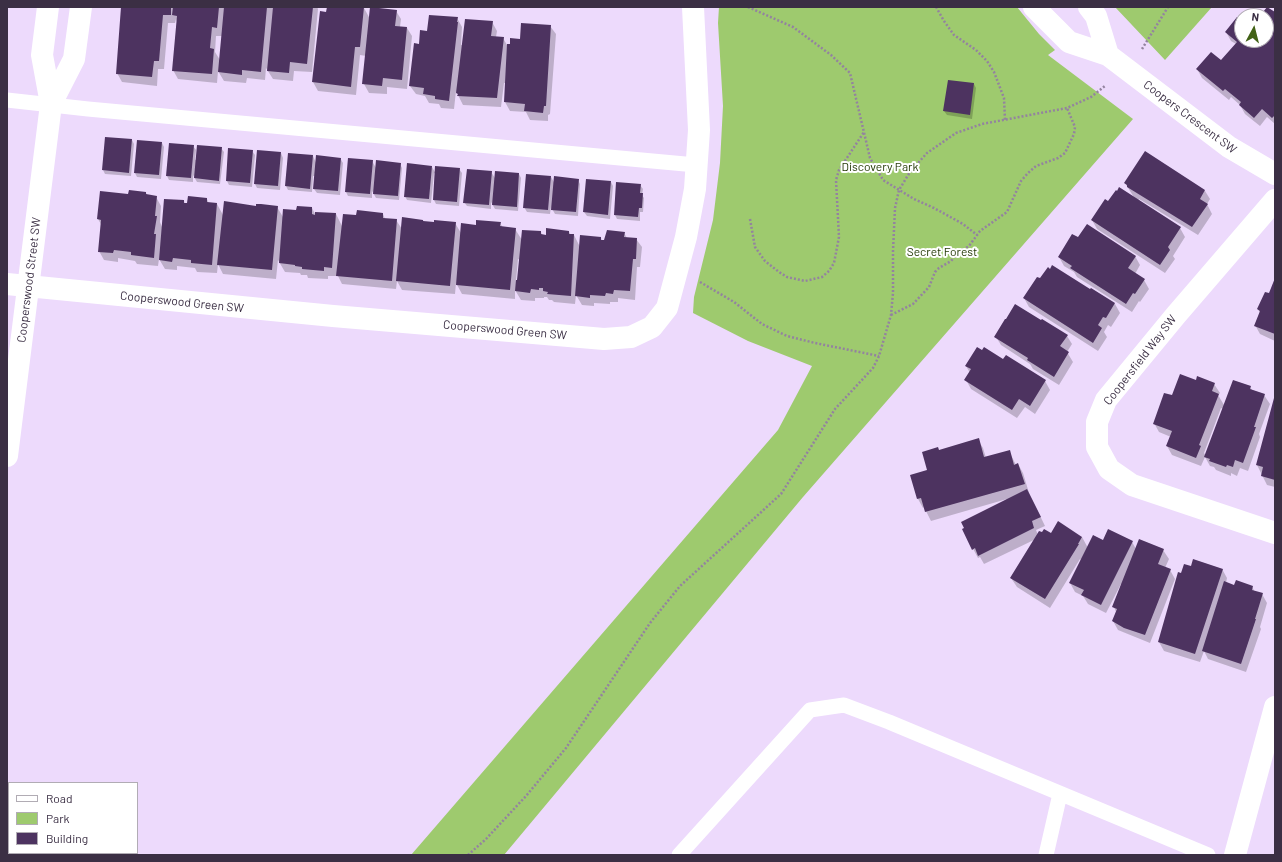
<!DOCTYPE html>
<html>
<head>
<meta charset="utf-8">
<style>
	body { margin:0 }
	#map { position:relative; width:1282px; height:862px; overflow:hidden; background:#eddafc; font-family:Barlow,sans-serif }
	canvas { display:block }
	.frame { position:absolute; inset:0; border:8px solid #3b2f44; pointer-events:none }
	.legend { position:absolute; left:8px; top:782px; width:130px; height:72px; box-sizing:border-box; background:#fff; border:1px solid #b1acb4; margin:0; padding:5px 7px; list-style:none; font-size:12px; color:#3b2f44 }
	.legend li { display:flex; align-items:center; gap:8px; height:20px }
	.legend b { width:20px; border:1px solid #b1acb4 }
	.north { position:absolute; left:1234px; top:8px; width:40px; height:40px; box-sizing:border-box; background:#fff; border:1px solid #b1acb4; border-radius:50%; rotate:7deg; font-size:11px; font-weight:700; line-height:16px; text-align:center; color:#3b2f44 }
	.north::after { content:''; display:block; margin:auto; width:14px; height:18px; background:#426216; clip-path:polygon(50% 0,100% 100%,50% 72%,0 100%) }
</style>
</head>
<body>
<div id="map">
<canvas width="1282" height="862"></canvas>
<div class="frame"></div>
<ul class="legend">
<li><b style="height:5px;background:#fff"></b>Road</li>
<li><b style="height:11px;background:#9eca6e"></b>Park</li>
<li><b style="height:11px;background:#4d3360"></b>Building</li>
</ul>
<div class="north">N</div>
</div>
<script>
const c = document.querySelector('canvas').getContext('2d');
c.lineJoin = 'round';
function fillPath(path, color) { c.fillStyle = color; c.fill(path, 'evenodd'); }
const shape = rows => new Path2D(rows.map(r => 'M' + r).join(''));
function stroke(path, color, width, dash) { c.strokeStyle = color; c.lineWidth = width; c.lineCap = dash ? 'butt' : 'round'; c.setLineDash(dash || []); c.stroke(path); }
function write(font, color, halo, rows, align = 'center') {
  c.font = font + ' Barlow,sans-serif'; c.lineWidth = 4; c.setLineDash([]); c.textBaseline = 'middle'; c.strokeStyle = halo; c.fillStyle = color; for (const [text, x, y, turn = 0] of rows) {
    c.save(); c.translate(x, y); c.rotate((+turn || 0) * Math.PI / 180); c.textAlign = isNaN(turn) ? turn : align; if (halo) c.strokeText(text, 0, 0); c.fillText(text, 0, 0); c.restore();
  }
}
const green = shape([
	[719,7,1017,7,1039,34,1055,50,1048,55,1133,119,803,497,504,855,411,855,778,430,812,366,748,341,693,313,694,297,713,220,720,163,723,106,718,23],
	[1115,7,1212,7,1165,60]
]);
const shadow = shape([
	[122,7,272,7,274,10,274,7,317,7,318,9,312,72,294,71,293,81,273,79,266,68,265,80,247,78,246,83,224,81,218,71,217,83,178,79,173,70,177,22,176,19,175,23,168,23,164,69,158,69,157,86,122,82,117,73],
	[216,36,222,36,220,60,215,52],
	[328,7,364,8,370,19,396,11,401,19,400,27,407,28,412,36,407,89,387,87,387,94,369,93,364,84,366,56,360,55,356,95,318,91,313,82,321,12,327,13],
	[1275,14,1275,124,1267,117,1260,126,1245,114,1240,105,1231,97,1229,100,1202,78,1197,69,1221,62,1236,44,1231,41,1226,32,1242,22,1242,40,1266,40,1266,16,1261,16],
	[457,18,462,27,461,45,463,45,492,22,497,31,496,37,503,38,507,45,521,40,550,26,556,34,550,114,548,115,548,121,530,120,526,112,510,111,505,102,506,83,504,83,501,107,463,105,456,91,454,109,441,108,439,104,429,103,425,96,416,94,410,86,420,45,428,32],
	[949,81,974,84,976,88,972,119,947,115,944,111],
	[132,140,134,144,131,176,105,174,103,170],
	[162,143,164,147,161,179,137,177,135,173],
	[193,146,196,150,195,160,221,148,224,152,220,184,197,182,193,175,193,182,169,180,167,176],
	[252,151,255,155,252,187,229,185,227,181],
	[1145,152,1205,191,1210,199,1207,204,1212,214,1198,235,1139,199,1138,201,1180,228,1185,237,1173,256,1175,259,1165,273,1097,229,1092,220,1109,203,1135,199,1125,183],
	[281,153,283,158,280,190,257,188,255,184],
	[289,154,313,156,316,163,340,158,343,163,340,195,317,193,314,189,315,176,313,176,312,192,288,190,286,186],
	[372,161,376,168,400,164,402,168,399,200,376,198,372,191,372,198,348,196,346,192],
	[432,167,436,174,459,169,462,173,459,206,436,204,434,200,436,174,434,173,431,203,407,200,405,196],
	[491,172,495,178,519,174,521,178,518,211,495,209,491,202,491,209,467,206,464,202],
	[551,177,555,184,578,180,580,184,578,216,555,214,551,207,550,214,527,212,524,207],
	[611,182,613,186,610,219,587,216,584,212],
	[640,185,643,189,642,195,644,198,643,212,640,212,640,221,617,219,615,215],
	[146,193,148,196,156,197,161,206,160,222,162,227,184,201,185,204,207,199,209,204,217,204,223,215,244,206,277,207,283,217,297,211,312,208,316,216,336,214,342,226,357,216,383,214,385,219,396,220,402,229,423,220,424,222,455,223,461,233,477,226,500,223,503,228,515,229,522,240,541,232,542,235,547,236,569,232,571,235,574,235,580,247,601,238,602,241,605,240,624,233,627,238,636,239,642,247,640,267,637,267,635,300,618,298,618,302,610,302,610,304,594,303,594,306,582,305,576,295,575,304,554,302,552,300,549,300,547,297,544,297,544,298,535,298,535,301,521,300,515,290,515,299,462,294,456,283,455,294,402,290,397,281,396,289,342,284,338,276,328,276,328,279,308,278,307,275,301,275,300,273,285,272,278,260,276,279,223,274,218,264,217,273,197,272,195,268,177,266,177,270,165,269,159,259,158,266,137,264,135,261,118,258,118,262,104,260,99,251,102,226,98,219,129,195],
	[518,259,520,260,518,281,516,281],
	[1079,238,1135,256,1140,265,1135,274,1144,280,1149,289,1140,302,1139,301,1132,312,1077,277,1074,272,1064,266,1059,257],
	[1041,280,1091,291,1092,289,1115,304,1120,313,1111,327,1108,325,1104,332,1107,337,1098,351,1029,307,1024,298],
	[1275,281,1275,341,1260,334,1255,325,1260,313,1258,309,1269,295],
	[1067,336,1072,344,1067,352,1073,362,1059,385,1033,369,1030,364,1001,345,996,337],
	[1003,361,1045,381,1050,390,1035,414,1025,407,1017,418,971,389,966,380,970,373,966,366],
	[1196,381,1214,384,1220,393,1218,395,1224,405,1250,387,1252,390,1264,395,1270,404,1259,434,1260,437,1248,471,1240,468,1237,476,1231,473,1231,476,1216,470,1214,467,1210,466,1205,457,1201,466,1172,455,1167,446,1171,437,1159,432,1154,423,1172,397],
	[1221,408,1223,409,1206,456,1204,453],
	[1275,400,1275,487,1267,485,1257,465],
	[978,440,983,448,986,458,1009,451,1016,465,1018,464,1023,473,1029,493,1045,526,1036,530,1038,535,1051,534,1082,537,1088,548,1103,542,1109,530,1132,542,1136,549,1163,550,1169,559,1165,568,1170,570,1175,579,1150,643,1118,630,1113,621,1116,612,1114,607,1122,584,1121,584,1106,613,1088,604,1083,596,1075,592,1070,583,1081,560,1080,559,1050,608,1017,587,1011,578,1036,539,984,564,980,557,978,558,963,530,1007,499,931,521,924,507,923,508,918,499,912,475,928,471,939,451],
	[1222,569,1227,578,1226,583,1235,586,1252,587,1255,592,1262,594,1267,603,1260,627,1261,629,1246,672,1208,659,1204,651,1200,662,1164,651,1159,642]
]);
const building = shape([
	[121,7,171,7,171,15,163,15,159,61,154,61,152,77,116,74],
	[173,7,219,7,217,28,212,27,210,48,214,49,212,74,172,71,177,16,172,15],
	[224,7,267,7,261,72,242,70,242,75,218,72],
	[273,7,313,7,307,64,290,62,289,73,267,71],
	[327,7,364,7,360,47,355,47,351,87,312,82,320,11,326,12],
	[370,7,397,10,395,26,407,27,402,80,383,78,382,86,362,84],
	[1267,7,1275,12,1275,115,1272,118,1262,109,1254,118,1239,105,1241,102,1225,89,1223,91,1196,69,1211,52,1221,60,1237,42,1225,32,1237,17,1242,21,1242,40,1266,40,1266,16,1260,16],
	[429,15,458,17,457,22,458,22,449,101,435,99,435,96,423,94,424,88,409,86,414,43,419,44,420,30,427,31],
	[465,19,493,21,491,36,504,37,497,98,457,96,458,94,456,93],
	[521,23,551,25,546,106,544,106,543,113,524,111,525,104,504,102,507,44,510,44,510,38,520,39],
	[948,80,974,83,970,115,943,111],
	[105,137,132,139,129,173,102,170],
	[137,140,162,142,159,175,134,173],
	[169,143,194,145,191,178,166,176],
	[197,145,222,147,219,181,194,178],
	[228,148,253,150,250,183,226,181],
	[257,150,281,152,278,186,254,184],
	[1145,151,1205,190,1200,199,1208,204,1192,227,1127,187,1127,185,1124,183],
	[288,153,313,155,310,189,285,186],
	[316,155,341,158,338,191,313,189],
	[348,158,373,160,370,194,345,192],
	[376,160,401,163,398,196,373,194],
	[407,163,432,166,429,199,404,197],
	[435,166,460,168,457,202,433,200],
	[467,169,492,171,489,205,463,203],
	[495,171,519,173,517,207,492,205],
	[526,174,551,176,548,210,523,208],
	[554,176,579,179,576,212,551,210],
	[586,179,611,181,608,215,583,212],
	[616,182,641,184,640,193,643,193,642,208,639,208,638,217,614,215],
	[1119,187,1181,227,1168,247,1170,250,1160,265,1091,220,1105,199,1108,201,1116,190,1117,191],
	[129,190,146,192,146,194,157,196,155,216,157,216,154,234,156,234,154,258,131,255,131,252,114,250,113,253,98,252,101,220,97,219,100,191,128,194],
	[188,196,207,198,207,202,217,203,212,265,191,263,191,260,173,258,172,262,159,260,164,199,184,200,184,203,187,203],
	[224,201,256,206,256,204,261,204,278,206,272,270,217,265],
	[297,206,312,207,312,214,315,215,315,212,336,213,332,268,324,267,324,271,302,269,302,267,295,266,295,265,279,263,283,209,296,210],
	[357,210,383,213,383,218,397,219,392,281,336,276,343,214,356,215],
	[402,217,423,220,423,221,434,222,434,220,456,222,450,286,396,281],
	[476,220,501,222,500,226,516,228,510,290,456,285,461,223,476,225],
	[1087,224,1136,256,1128,268,1145,279,1135,294,1133,293,1126,304,1070,268,1072,266,1058,257,1072,234,1078,237],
	[546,228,569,231,569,234,574,234,571,296,547,294,548,292,543,291,543,288,539,288,539,290,531,289,530,293,515,291,516,280,517,280,522,230,541,231,541,234,546,235],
	[607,230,625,232,624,237,637,238,636,259,633,259,630,291,614,290,613,294,606,293,605,296,590,295,590,298,575,296,580,235,601,237,601,240,604,240],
	[1052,265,1090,289,1091,288,1115,303,1106,318,1103,317,1098,325,1102,328,1093,343,1023,298,1037,277,1040,278,1048,267,1050,269],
	[1275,278,1275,334,1254,326,1260,311,1257,309,1265,292,1269,293],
	[1015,304,1041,320,1042,319,1068,335,1060,346,1069,352,1054,377,1027,360,1028,358,994,337,1005,319,1006,319],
	[977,347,982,350,984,347,1003,359,1006,355,1046,380,1030,406,1019,399,1012,410,964,380,971,369,965,366],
	[1180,374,1196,380,1197,376,1215,383,1212,391,1219,394,1199,445,1201,446,1196,458,1166,446,1172,431,1153,424,1164,393,1172,395],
	[1233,380,1251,386,1250,389,1265,394,1254,427,1256,427,1243,463,1235,460,1233,467,1227,465,1226,467,1209,461,1210,459,1204,457],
	[1274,398,1275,398,1275,480,1261,476,1263,467,1256,465],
	[979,438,984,457,1010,450,1014,465,1018,463,1025,484,925,512,921,498,917,499,910,475,927,470,922,452,938,447,939,450],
	[1027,489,1041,517,1032,521,1034,528,978,556,975,548,972,550,962,529,964,528,961,522],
	[1058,521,1082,537,1078,544,1079,544,1045,599,1010,578,1039,531,1042,532,1044,529,1051,533],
	[1108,529,1133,541,1101,605,1081,595,1084,590,1069,583,1093,535,1103,540],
	[1139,539,1164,549,1158,564,1171,569,1145,635,1124,628,1112,621,1117,609,1112,607],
	[1193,559,1223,569,1195,654,1158,642,1178,572,1181,573,1184,564,1191,566],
	[1236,580,1253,586,1252,590,1263,593,1255,619,1256,619,1241,664,1202,651,1224,581,1234,585]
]);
const path = shape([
	[748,7,793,27,831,55,850,73,870,158,883,180,914,199,934,208,963,224,977,235],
	[936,7,944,21,954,35,976,50,987,61,994,72,1004,98,1005,120],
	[1142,49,1168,7],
	[750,219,755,247,765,261,779,272,787,277,805,281,822,277,829,271,834,263,839,237,836,180,839,170,864,132],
	[700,282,734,302,762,324,787,336,815,343,879,356],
	[891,315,913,304,929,287,935,272,939,268,951,261,958,253,969,246,980,231,1007,212,1021,181,1028,173,1036,166,1058,158,1065,153,1074,134,1075,127,1067,108],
	[468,855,486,839,526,796,566,748,650,623,680,586,781,494,835,409,873,368,879,356,891,315,893,293,893,251,895,208,899,190,910,172,927,153,956,133,982,124,1067,108,1091,97,1105,86]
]);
const lane = shape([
	[7,100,88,109,696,165],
	[679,855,810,710,844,705,889,722,1208,855],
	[1046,855,1060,794]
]);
const street = shape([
	[1034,7,1069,42,1108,55,1229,147,1275,174],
	[1089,7,1096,16,1108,55],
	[51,104,74,59,81,7],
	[1275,200,1176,315,1106,400,1097,422,1097,447,1109,469,1132,485,1275,533],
	[7,284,333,316,604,339,631,337,652,327,667,308,686,237,695,189,699,130,693,7],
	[7,456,51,104,42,55,48,7],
	[1235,855,1275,707]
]);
const streetNames = [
	["Coopers Crescent SW",1190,117,37],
	["Cooperswood Street SW",29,280,-83],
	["Cooperswood Green SW",182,302,6],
	["Cooperswood Green SW",505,330,5],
	["Coopersfield Way SW",1140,360,-52]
];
const parkNames = [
	["Discovery Park",880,167],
	["Secret Forest",942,252]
];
fillPath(green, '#9eca6e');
fillPath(shadow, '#0003');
fillPath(building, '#4d3360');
stroke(path, '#93839f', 2.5, [2, 2]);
stroke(lane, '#fff', 15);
stroke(street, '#fff', 22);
write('12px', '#3b2f44', '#fff', streetNames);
write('12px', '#253a07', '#fff', parkNames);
</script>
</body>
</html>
